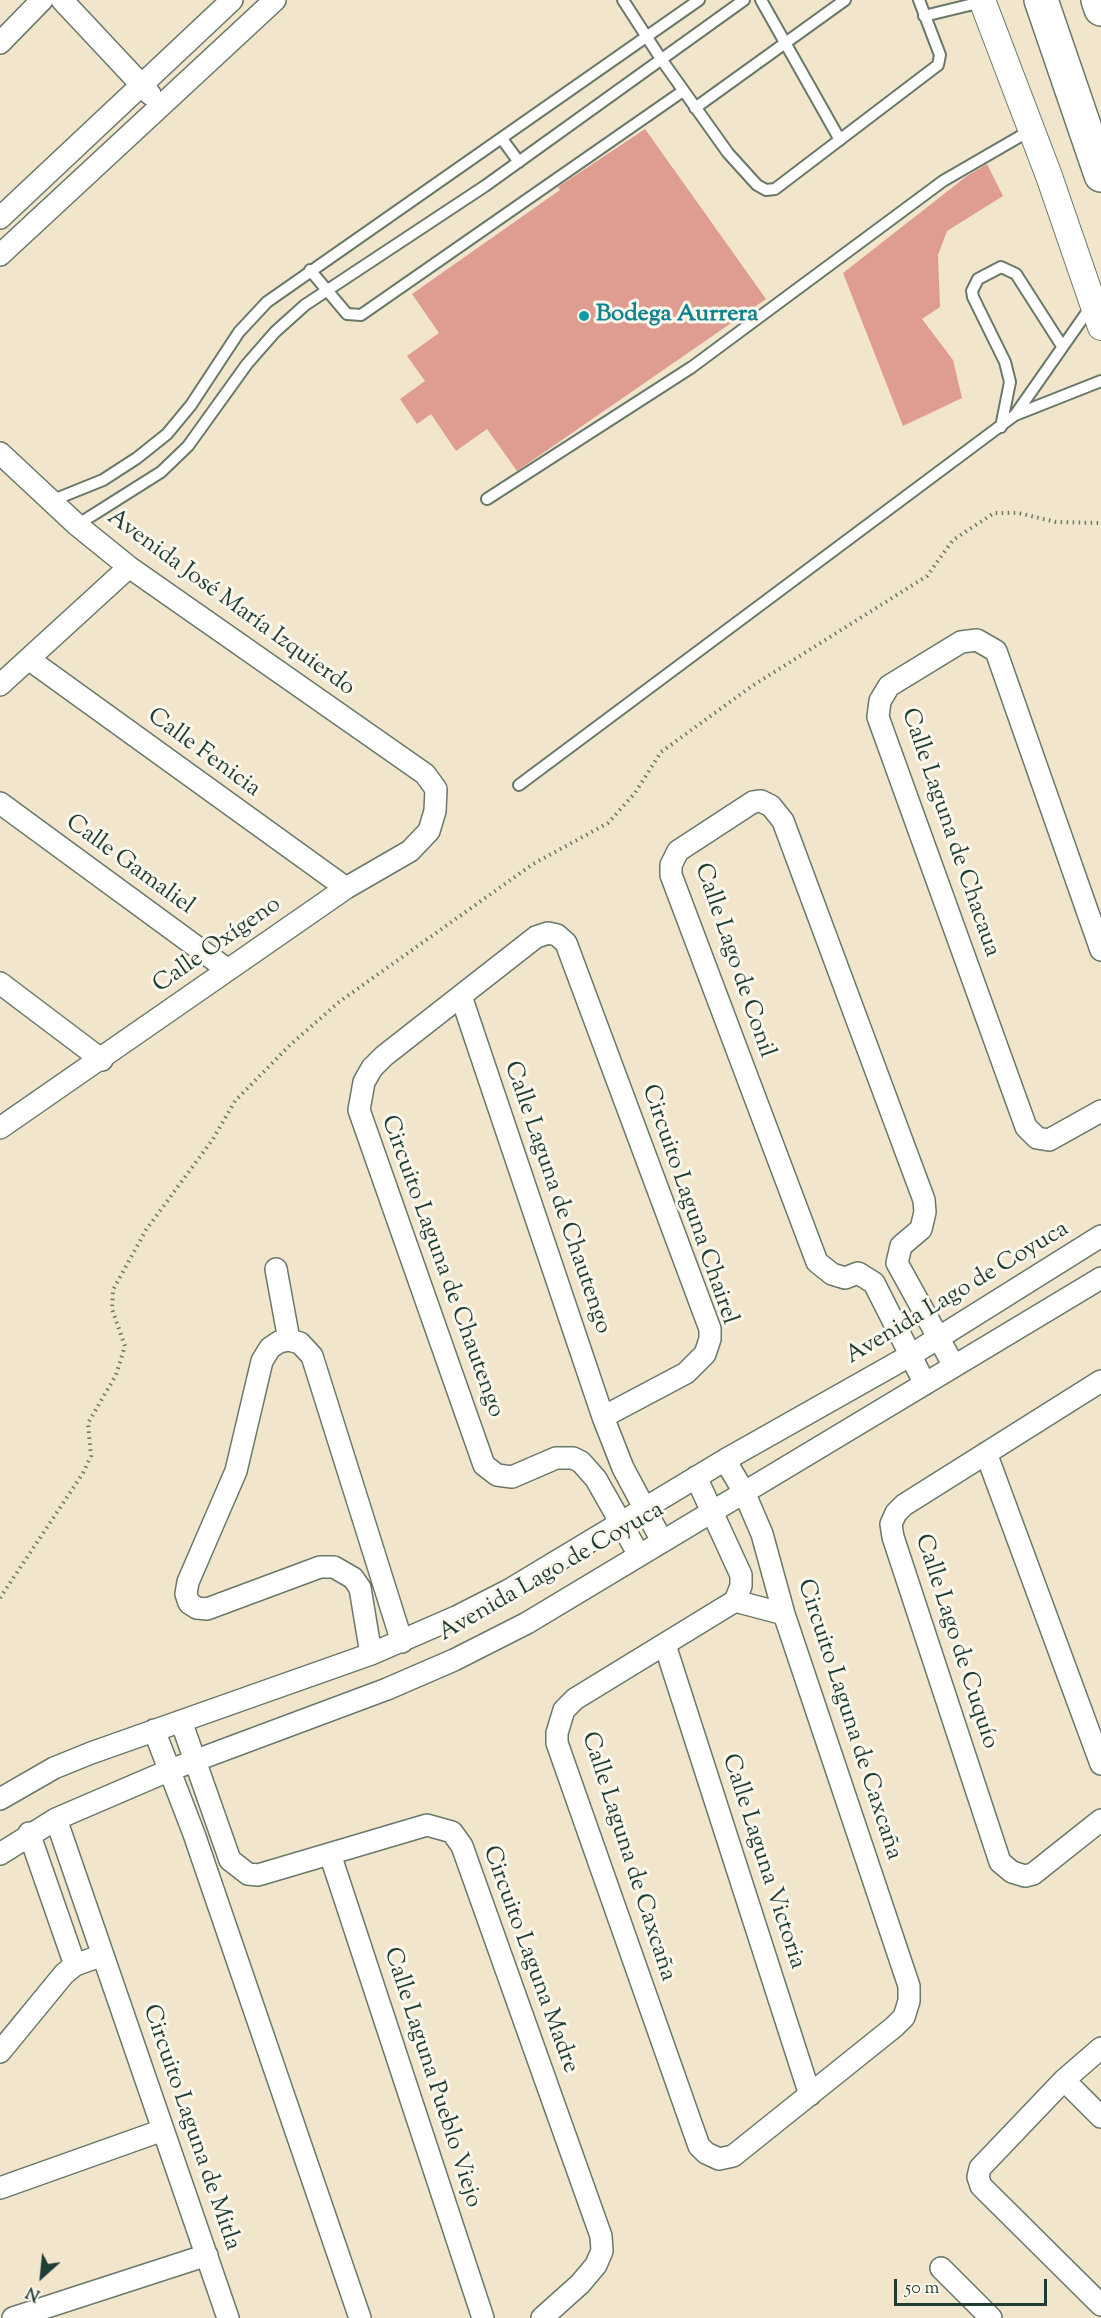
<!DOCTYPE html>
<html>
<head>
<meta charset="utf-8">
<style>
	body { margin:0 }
	#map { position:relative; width:1101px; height:2318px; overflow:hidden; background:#f1e6cb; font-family:"Sorts Mill Goudy",serif }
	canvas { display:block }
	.north { position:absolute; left:12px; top:2246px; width:60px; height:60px; -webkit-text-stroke:4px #fbf7ec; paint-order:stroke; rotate:207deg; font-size:16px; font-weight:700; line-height:24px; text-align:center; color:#1f3d34 }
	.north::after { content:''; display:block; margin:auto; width:21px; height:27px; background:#1f3d34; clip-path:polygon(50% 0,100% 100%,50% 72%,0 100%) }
	.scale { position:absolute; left:894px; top:2279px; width:153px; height:27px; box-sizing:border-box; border:3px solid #1f3d34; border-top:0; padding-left:8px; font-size:18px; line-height:21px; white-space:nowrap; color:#1f3d34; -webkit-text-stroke:4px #fbf7ec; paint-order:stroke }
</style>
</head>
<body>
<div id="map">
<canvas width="1101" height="2318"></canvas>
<div class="north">N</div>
<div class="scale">50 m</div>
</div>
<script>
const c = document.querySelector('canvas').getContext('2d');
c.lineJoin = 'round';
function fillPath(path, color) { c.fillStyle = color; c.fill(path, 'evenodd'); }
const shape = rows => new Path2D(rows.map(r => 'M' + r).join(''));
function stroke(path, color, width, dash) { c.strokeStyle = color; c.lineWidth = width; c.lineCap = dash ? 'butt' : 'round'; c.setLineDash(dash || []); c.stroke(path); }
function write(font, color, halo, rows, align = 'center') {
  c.font = font + ' "Sorts Mill Goudy",serif'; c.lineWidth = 6; c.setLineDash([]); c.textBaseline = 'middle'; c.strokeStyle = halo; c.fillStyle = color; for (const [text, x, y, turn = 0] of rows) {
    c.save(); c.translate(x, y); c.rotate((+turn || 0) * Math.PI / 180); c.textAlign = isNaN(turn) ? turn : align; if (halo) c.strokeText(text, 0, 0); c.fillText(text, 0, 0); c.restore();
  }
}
const building = shape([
	[645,129,766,299,517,471,487,429,456,451,431,414,417,424,400,399,425,381,407,356,439,333,412,294,560,190,558,187],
	[987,164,1003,196,947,231,938,255,940,307,922,319,953,360,962,398,903,426,843,273,967,176]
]);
const path = shape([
	[0,1598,83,1473,91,1456,88,1423,116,1375,125,1346,112,1309,113,1290,146,1230,213,1139,235,1101,290,1045,339,1002,533,864,608,823,635,793,661,752,752,686,927,576,953,540,994,513,1018,513,1056,522,1101,523]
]);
const service = shape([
	[623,0,661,59,728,153,757,185,766,190,775,189,938,65,940,55,919,0],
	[761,0,840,140],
	[924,16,982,2],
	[695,108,845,0],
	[502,139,519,162],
	[310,270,347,314,361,315,683,91],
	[1015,415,1092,305],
	[1001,427,1010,382,1005,362,973,297,972,291,978,279,1001,267,1016,274,1062,346],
	[487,499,692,367,943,181,1031,130],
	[51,501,103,480,137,458,167,434,191,405,239,332,267,302,699,0],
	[77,525,161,472,188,446,247,364,275,332,305,305,485,186,744,0],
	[519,785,1015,415,1101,381]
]);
const minor = shape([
	[62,0,150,94],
	[0,43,42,0],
	[0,218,232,0],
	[0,255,275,0],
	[0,453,77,525,129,567,425,774,436,789,435,811,429,831,410,851,346,888,0,1128],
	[30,660,346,888],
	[0,685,129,567],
	[0,803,228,970],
	[1101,950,996,651,977,640,961,642,889,686,880,701,878,717,1026,1127,1037,1138,1049,1140,1101,1111],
	[0,983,102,1060],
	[461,996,603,1417,623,1468,662,1541],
	[276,1269,289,1340],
	[1101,1381,904,1505,896,1513,891,1524,893,1537,1000,1862,1012,1872,1025,1876,1033,1874,1101,1820],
	[925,1384,874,1283,858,1273,845,1278,832,1274,817,1262,671,875,671,865,678,851,753,802,761,801,771,806,783,821,924,1200,925,1212,921,1229,901,1246,897,1263,954,1366],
	[603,1417,686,1373,705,1354,710,1339,710,1329,566,943,557,935,548,933,536,937,384,1056,372,1068,364,1082,359,1110,484,1465,497,1475,512,1477,556,1458,573,1458,581,1462,596,1479,639,1555],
	[986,1453,1101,1764],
	[696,1477,741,1575,741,1586,735,1601,575,1699,564,1710,557,1733,557,1743,699,2146,706,2153,719,2159,733,2156,894,2027,904,2017,909,2001,909,1986,784,1614,762,1534,744,1492,725,1460],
	[735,1601,784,1614],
	[665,1645,810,2095],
	[371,1654,360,1588,353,1578,334,1567,320,1567,207,1609,197,1608,189,1603,186,1594,188,1582,236,1471,262,1361,270,1348,279,1342,289,1340,300,1343,312,1356,402,1642],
	[181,1721,230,1860,248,1874,258,1875,427,1825,452,1832,462,1846,601,2236,602,2251,596,2265,580,2284,542,2318],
	[154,1730,194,1834,360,2318],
	[0,1799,54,1768,91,1753,371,1654,456,1617,509,1590,725,1460,911,1355,1101,1236],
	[56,1819,228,2318],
	[29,1833,75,1965],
	[0,1854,56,1819,170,1770,387,1689,454,1660,527,1623,1101,1278],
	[330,1854,483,2318],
	[1101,2048,1064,2080,980,2168,978,2177,981,2186,1101,2305],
	[0,2052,64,1974,75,1965,103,1955],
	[1064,2080,1101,2117],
	[0,2188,163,2130],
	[941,2268,991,2318],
	[13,2318,207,2255]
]);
const tertiary = shape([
	[982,0,1049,176,1101,327]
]);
const primary = shape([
	[1041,0,1101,175],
	[1098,0,1101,9]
]);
const markers = [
	[584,316,6,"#0f9aa8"]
];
const cultureNames = [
	["Bodega Aurrera",596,316]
];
const streetNames = [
	["Avenida José María Izquierdo",230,604,36],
	["Calle Fenicia",203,754,36],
	["Calle Laguna de Chacaua",949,833,71],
	["Calle Gamaliel",129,866,36],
	["Calle Oxígeno",218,946,-35],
	["Calle Lago de Conil",733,961,71],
	["Calle Laguna de Chautengo",556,1198,71],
	["Circuito Laguna Chairel",688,1205,71],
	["Circuito Laguna de Chautengo",441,1267,70],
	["Avenida Lago de Coyuca",958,1294,-31],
	["Avenida Lago de Coyuca",552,1573,-30],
	["Calle Lago de Cuquío",955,1642,72],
	["Circuito Laguna de Caxcaña",848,1720,72],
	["Calle Laguna de Caxcaña",627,1857,72],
	["Calle Laguna Victoria",762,1862,72],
	["Circuito Laguna Madre",529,1960,70],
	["Calle Laguna Pueblo Viejo",431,2078,72],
	["Circuito Laguna de Mitla",190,2128,71]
];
fillPath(building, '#df9c90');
stroke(service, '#687869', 14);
stroke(minor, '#687869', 24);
stroke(tertiary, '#687869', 28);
stroke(primary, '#687869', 36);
stroke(path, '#687869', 4, [1.5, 4.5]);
stroke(service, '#fff', 10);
stroke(minor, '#fff', 21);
stroke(tertiary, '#fff', 26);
stroke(primary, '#fff', 33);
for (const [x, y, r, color] of markers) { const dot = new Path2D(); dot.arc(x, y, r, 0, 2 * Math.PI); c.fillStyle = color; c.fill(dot); stroke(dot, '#fbf7ec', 2); }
write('bold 24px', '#0d838f', '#fbf7ec', cultureNames, 'left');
write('24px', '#1f3d34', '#fbf7ec', streetNames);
</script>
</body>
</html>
